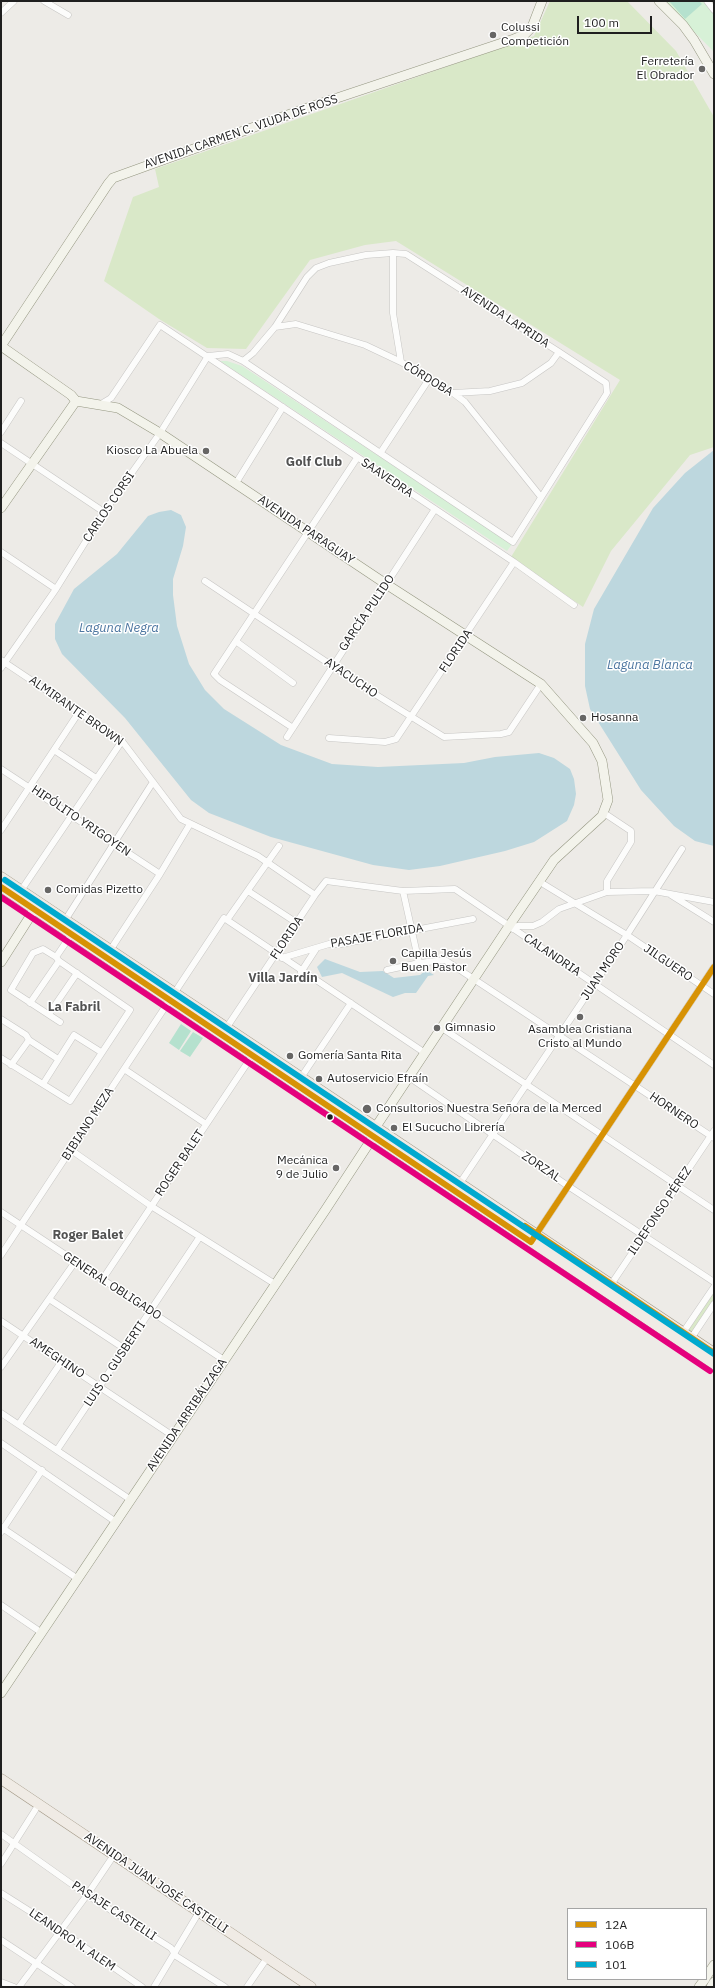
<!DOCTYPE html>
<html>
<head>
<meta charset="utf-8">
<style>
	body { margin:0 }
	#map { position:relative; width:715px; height:1988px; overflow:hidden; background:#edebe7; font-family:"IBM Plex Sans",sans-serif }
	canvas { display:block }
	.frame { position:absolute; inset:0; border:2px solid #1f1f1f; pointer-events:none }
	.legend { position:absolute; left:567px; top:1908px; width:140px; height:72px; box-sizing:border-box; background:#fff; border:1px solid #a5a5a5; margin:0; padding:5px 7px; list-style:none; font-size:12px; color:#1f1f1f }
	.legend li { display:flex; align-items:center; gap:8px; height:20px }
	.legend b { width:20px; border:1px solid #a5a5a5 }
	.scale { position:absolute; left:577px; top:16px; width:75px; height:18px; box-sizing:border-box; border:2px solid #1f1f1f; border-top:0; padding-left:5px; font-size:12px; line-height:14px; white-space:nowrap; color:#1f1f1f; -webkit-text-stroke:3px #fff; paint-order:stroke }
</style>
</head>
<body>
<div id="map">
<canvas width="715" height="1988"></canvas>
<div class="frame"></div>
<ul class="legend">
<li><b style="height:5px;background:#d79205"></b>12A</li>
<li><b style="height:5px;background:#e5007d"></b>106B</li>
<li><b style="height:5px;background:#00a9ce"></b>101</li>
</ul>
<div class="scale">100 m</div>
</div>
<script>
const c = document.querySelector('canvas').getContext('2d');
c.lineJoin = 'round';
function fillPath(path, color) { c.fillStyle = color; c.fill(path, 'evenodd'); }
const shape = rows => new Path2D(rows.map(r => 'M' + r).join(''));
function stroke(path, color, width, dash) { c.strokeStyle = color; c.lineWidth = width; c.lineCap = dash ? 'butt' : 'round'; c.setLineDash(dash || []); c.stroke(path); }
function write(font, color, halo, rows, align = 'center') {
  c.font = font + ' "IBM Plex Sans",sans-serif'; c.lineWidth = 3; c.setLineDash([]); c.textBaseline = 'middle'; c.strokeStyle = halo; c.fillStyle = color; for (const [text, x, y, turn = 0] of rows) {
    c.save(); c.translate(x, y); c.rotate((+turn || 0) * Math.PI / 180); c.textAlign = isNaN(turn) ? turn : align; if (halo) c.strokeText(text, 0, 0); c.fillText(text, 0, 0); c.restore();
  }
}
const grass = shape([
	[550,1,627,1,676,51,714,117,714,447,690,455,611,551,583,607,511,557,620,380,396,241,365,245,310,260,246,349,207,348,159,319,104,281,133,197,159,187,155,169,534,36],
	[714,1292,714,1301,692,1332,688,1329]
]);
const park = shape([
	[664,1,703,1,714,15,714,52],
	[220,361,227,361,242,366,512,544,507,551]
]);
const pitch = shape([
	[669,1,699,1,702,4,685,19],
	[181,1024,191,1031,179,1050,169,1043],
	[193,1032,203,1038,190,1057,180,1051]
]);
const water = shape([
	[714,450,714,846,695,841,674,826,641,790,590,709,585,686,585,644,594,609,653,508,685,473],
	[171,510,181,515,186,527,183,546,173,579,173,595,177,626,189,664,205,690,224,709,281,745,332,764,378,767,464,763,495,757,539,753,554,758,570,769,574,779,576,794,574,805,567,821,534,842,505,851,440,866,409,870,373,865,271,837,209,813,191,800,125,718,62,654,55,639,55,624,74,589,117,554,148,516,159,512],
	[325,959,360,972,383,971,394,978,420,975,426,970,434,975,428,976,416,993,405,993,393,997,342,973,322,977,317,967]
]);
const street = shape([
	[44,1,68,15],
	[707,1,714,10],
	[1,13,14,1],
	[393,253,393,313,401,362],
	[275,327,296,324,365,345,401,362,453,393,465,402,541,497],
	[208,356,228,354,243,361,513,542,607,393,606,383,559,352,406,254,393,253,366,255,329,263,316,268,307,277,275,327,253,353,243,361],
	[453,393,490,391,522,383,551,363,559,352],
	[101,404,111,398,160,325,514,562,574,605],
	[1,432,21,401],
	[1,443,104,512],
	[381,452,429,379],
	[236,483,283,407],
	[1,552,56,589],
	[205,581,370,691,444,737,501,734,509,732,541,684],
	[237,642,293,683],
	[1,660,122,741,181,819,258,856,315,895],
	[1,668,56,589,104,512,160,433,208,356],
	[293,728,220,680,214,674,357,458],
	[287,737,435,509],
	[329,738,385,742,396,739,514,562],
	[54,750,96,778],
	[1,769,160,874],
	[604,813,631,831,631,842,607,881,607,892],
	[1,830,79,712],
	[540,882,627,935,714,994],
	[248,891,297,923],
	[403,891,419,963],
	[20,892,122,741],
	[671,895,714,922],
	[227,920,279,846],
	[64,922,153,782],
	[513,929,517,926,533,926,542,922,559,909,607,892,654,891,714,902],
	[109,952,160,874,190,824],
	[56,957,73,932],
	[282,958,329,944,341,944,473,919],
	[387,970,419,963,445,960,714,1138],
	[301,972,316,949],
	[30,1003,59,961],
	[49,1014,77,973],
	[1,1019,26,1035,29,1040,58,1059],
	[442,1028,714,1210],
	[225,1030,315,895,326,881,403,891,455,889,714,1065],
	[1,1058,70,1101,130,1010,59,961,56,957,43,949,33,953,11,990,60,1022],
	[11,1065,29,1040],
	[124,1069,206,1124],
	[409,1077,568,1186,714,1282],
	[300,1079,351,1003],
	[43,1084,74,1035,101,1052],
	[71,1150,151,1206,275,1284],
	[458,1186,627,935,682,849],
	[1,1212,224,1360],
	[535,1236,714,967],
	[1,1255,224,918,425,1053],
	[102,1280,254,1053],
	[610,1286,714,1131],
	[49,1299,125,1349],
	[1,1321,173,1436],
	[682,1334,714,1287],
	[690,1340,714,1304],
	[1,1367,75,1262],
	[1,1413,131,1500],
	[19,1424,62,1361],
	[1,1443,116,1522],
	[57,1450,199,1238],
	[1,1527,78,1579],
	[1,1532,42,1470],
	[1,1605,42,1633],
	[1,1834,87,1895,171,1948,176,1956,225,1987],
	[1,1864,39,1804],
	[1,1893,61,1931,142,1987],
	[1,1940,72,1987],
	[1,1982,14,1987],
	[19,1987,87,1895,114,1855],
	[154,1987,199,1912],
	[247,1987,267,1958]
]);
const secondary = shape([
	[659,1,683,25,694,40,714,74],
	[1,346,71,395,76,401,118,408,160,433,386,584,541,684,593,743,602,761,608,800,602,816,554,860,509,926,375,1128,373,1137,326,1209,1,1693],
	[1,346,108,184,113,178,307,108,514,39,524,35,532,27,542,1],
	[1,508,76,401],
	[1,962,38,904],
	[706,1977,714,1965],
	[699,1987,705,1979],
	[711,1987,714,1982]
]);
const primary = shape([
	[1,877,714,1353],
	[1,887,714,1364],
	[1,1779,311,1987]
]);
const bus1 = shape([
	[1,887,531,1242,714,967],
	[525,1226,714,1353]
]);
const bus2 = shape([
	[1,897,710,1371]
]);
const bus3 = shape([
	[5,880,714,1354]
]);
const markers = [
	[493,35,4,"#676665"],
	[702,69,4,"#676665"],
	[206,451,4,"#676665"],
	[583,718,4,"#676665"],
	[48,890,4,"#676665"],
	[393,961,4,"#676665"],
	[580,1017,4,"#676665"],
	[437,1028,4,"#676665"],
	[290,1056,4,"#676665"],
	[319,1079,4,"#676665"],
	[367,1109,5,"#676665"],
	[330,1117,3.5,"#1f1f1f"],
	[394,1128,4,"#676665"],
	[336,1168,4,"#676665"]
];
const poiNames = [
	["Colussi",501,28],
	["Competición",501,42],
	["Ferretería",694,62,"right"],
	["El Obrador",694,76,"right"],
	["Kiosco La Abuela",198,451,"right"],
	["Hosanna",591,718],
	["Comidas Pizetto",56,890],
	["Capilla Jesús",401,954],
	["Buen Pastor",401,968],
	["Gimnasio",445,1028],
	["Asamblea Cristiana",580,1030,"center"],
	["Cristo al Mundo",580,1044,"center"],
	["Gomería Santa Rita",298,1056],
	["Autoservicio Efraín",327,1079],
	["Consultorios Nuestra Señora de la Merced",376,1109],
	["El Sucucho Librería",402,1128],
	["Mecánica",328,1161,"right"],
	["9 de Julio",328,1175,"right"]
];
const streetNames = [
	["AVENIDA CARMEN C. VIUDA DE ROSS",241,132,-19],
	["AVENIDA LAPRIDA",505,317,33],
	["CÓRDOBA",428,379,31],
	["SAAVEDRA",387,478,34],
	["CARLOS CORSI",109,507,-56],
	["AVENIDA PARAGUAY",306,530,34],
	["GARCÍA PULIDO",367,613,-56],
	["FLORIDA",456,651,-56],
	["AYACUCHO",351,678,34],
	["ALMIRANTE BROWN",76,711,35],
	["HIPÓLITO YRIGOYEN",81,821,34],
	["PASAJE FLORIDA",377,936,-10],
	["FLORIDA",287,938,-56],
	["CALANDRIA",552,955,34],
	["JILGUERO",668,963,34],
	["JUAN MORO",603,971,-56],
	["HORNERO",674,1111,34],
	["BIBIANO MEZA",88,1124,-57],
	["ROGER BALET",180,1163,-56],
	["ZORZAL",541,1167,34],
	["ILDEFONSO PÉREZ",660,1211,-56],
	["GENERAL OBLIGADO",112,1286,33],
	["AMEGHINO",57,1358,34],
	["LUIS O. GUSBERTI",115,1364,-56],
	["AVENIDA ARRIBÁLZAGA",187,1415,-56],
	["AVENIDA JUAN JOSÉ CASTELLI",156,1883,34],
	["PASAJE CASTELLI",114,1911,33],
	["LEANDRO N. ALEM",72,1940,34]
];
const neighbourhoodNames = [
	["Golf Club",314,462],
	["Villa Jardín",283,978],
	["La Fabril",74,1007],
	["Roger Balet",88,1235]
];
const waterNames = [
	["Laguna Negra",119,628],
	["Laguna Blanca",650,665]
];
fillPath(grass, '#d9e8c8');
fillPath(park, '#d7f1d7');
fillPath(pitch, '#b5e1ce');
fillPath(water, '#bdd7de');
stroke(street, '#c6c5c3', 7);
stroke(secondary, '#949680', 10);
stroke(primary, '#a29886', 11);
stroke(street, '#fcfcfb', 6);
stroke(secondary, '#f3f3eb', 9);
stroke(primary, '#f0ebe5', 10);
stroke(bus1, '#d79205', 6);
stroke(bus2, '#e5007d', 6);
stroke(bus3, '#00a9ce', 6);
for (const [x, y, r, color] of markers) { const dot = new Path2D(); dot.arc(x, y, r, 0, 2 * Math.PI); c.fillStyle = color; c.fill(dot); stroke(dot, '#fff', 1.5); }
write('12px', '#1f1f1f', '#fff', poiNames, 'left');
write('12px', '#1f1f1f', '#fff', streetNames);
write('bold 13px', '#525252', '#fff', neighbourhoodNames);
write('italic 13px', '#4e77a1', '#fff', waterNames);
</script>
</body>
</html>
